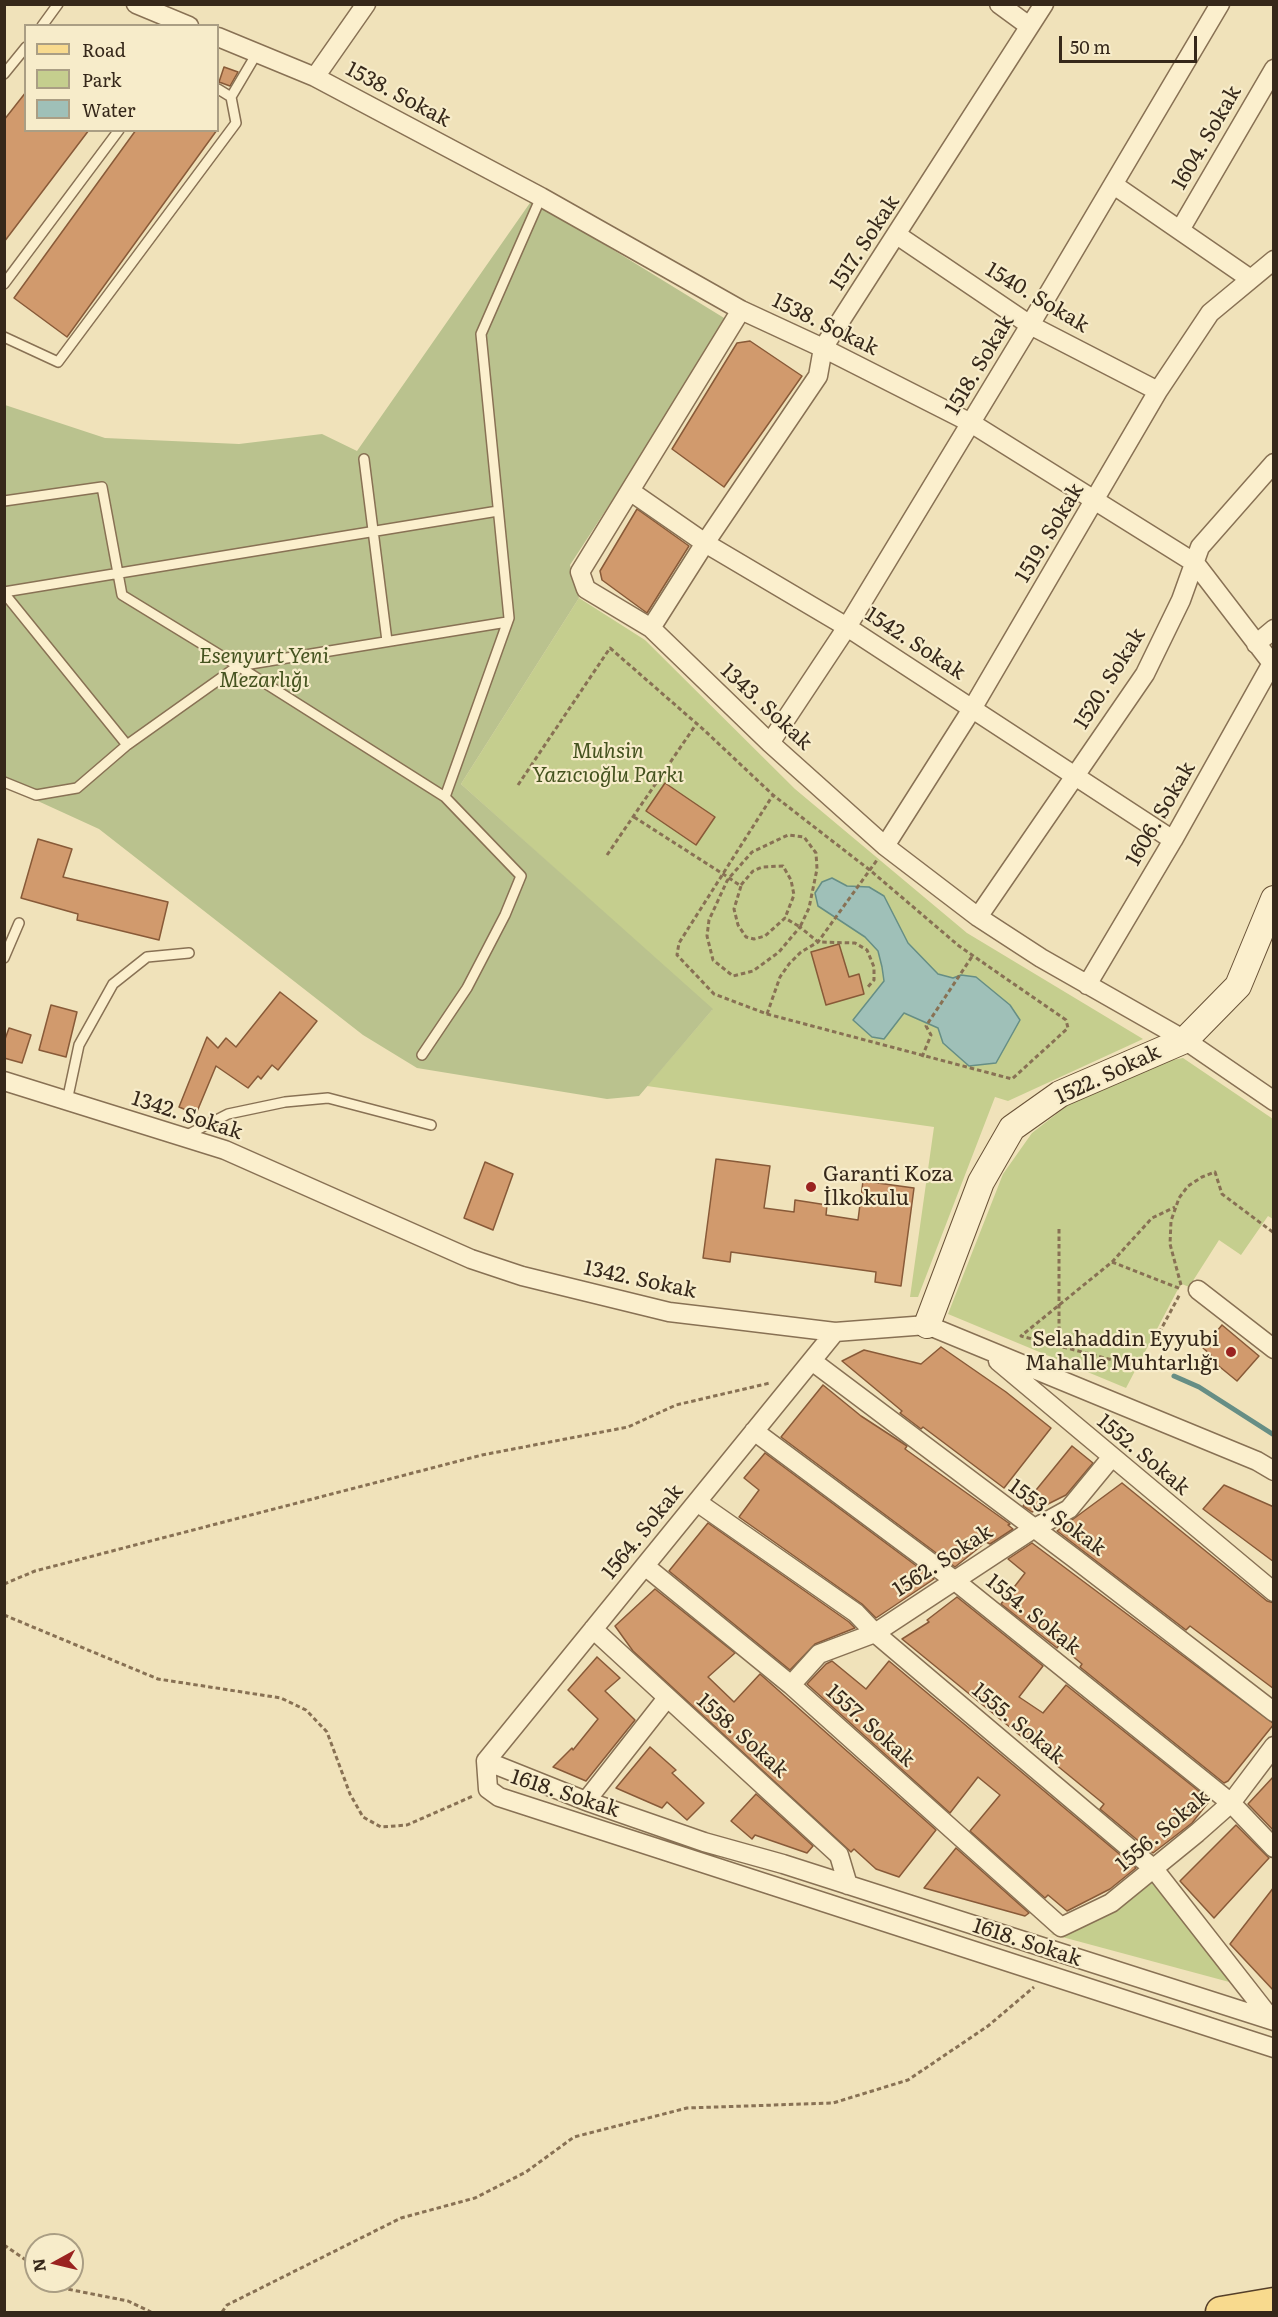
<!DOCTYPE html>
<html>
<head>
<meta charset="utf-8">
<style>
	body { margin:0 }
	#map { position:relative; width:1278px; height:2317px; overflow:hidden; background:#f0e2ba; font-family:Literata,serif }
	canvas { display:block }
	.frame { position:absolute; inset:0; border:6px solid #36281a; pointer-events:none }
	.legend { position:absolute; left:24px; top:24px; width:195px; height:108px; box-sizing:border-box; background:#f7ecca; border:2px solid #aa9e84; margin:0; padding:8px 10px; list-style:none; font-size:18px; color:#36281a }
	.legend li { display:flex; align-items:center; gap:12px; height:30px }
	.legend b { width:30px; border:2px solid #aa9e84 }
	.north { position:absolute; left:24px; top:2233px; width:60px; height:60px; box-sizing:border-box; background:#f7ecca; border:2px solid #aa9e84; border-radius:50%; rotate:262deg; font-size:16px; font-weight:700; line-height:24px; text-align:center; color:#36281a }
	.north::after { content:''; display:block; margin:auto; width:21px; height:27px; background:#9a2320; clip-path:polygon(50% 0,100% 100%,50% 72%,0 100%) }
	.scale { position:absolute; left:1059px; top:36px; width:138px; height:27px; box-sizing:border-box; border:3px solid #36281a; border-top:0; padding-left:8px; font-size:18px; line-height:21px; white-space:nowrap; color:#36281a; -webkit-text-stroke:4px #f7ecca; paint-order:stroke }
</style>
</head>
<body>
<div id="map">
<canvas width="1278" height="2317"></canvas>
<div class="frame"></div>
<ul class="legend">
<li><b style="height:8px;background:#f8da8e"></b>Road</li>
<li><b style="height:16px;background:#c5ce8e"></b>Park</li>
<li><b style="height:16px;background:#9fc0b8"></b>Water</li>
</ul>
<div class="north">N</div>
<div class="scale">50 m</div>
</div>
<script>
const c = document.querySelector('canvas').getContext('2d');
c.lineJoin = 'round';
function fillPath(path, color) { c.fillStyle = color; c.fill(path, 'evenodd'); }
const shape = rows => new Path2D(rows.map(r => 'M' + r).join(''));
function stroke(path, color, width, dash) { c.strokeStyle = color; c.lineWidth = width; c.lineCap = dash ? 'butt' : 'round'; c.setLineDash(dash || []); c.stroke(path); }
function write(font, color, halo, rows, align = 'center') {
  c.font = font + ' Literata,serif'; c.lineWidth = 4.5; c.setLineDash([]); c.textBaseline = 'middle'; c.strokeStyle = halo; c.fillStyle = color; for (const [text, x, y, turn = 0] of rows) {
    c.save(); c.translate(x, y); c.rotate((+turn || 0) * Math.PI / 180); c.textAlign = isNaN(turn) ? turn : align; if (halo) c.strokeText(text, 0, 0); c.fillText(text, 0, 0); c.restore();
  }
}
const green = shape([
	[579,598,645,640,795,789,967,933,1143,1039,1008,1101,995,1097,918,1297,910,1297,934,1127,647,1086,712,1010,461,784],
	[1183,1058,1273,1119,1273,1219,1268,1216,1241,1255,1219,1240,1189,1287,1182,1284,1177,1291,1126,1388,948,1314,1003,1174,1032,1133,1068,1105,1163,1062],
	[1151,1882,1233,1983,1051,1934,1098,1918]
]);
const cemetery = shape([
	[532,200,729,321,570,565,579,598,461,784,713,1009,639,1096,607,1099,417,1068,363,1035,99,829,5,786,5,405,105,438,239,444,322,434,357,451]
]);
const water = shape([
	[832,878,847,886,869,887,884,896,908,943,938,974,953,978,961,975,976,977,1010,1005,1020,1020,996,1063,969,1066,943,1043,938,1028,904,1013,884,1039,872,1037,853,1020,884,981,882,967,878,951,865,937,818,906,815,893,822,882,832,878]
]);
const stream = shape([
	[1174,1376,1199,1387,1274,1435]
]);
const building = shape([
	[224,67,238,72,230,86,219,82,224,67],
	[26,92,26,130,89,130,4,242,4,120,26,92],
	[136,130,217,130,67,337,14,298,136,130],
	[750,341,802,376,724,487,672,449,737,343,750,341],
	[637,509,689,546,647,613,602,580,600,571,637,509],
	[665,783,715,817,696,845,646,811,665,783],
	[38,839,72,849,63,877,168,902,159,940,77,920,78,914,21,898,38,839],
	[839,944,849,977,859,974,864,994,826,1005,811,952,839,944],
	[280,992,317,1021,278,1070,272,1065,261,1079,258,1076,248,1088,216,1066,196,1114,179,1107,207,1037,218,1048,226,1038,236,1047,280,992],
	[51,1005,77,1012,66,1057,39,1050,51,1005],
	[9,1028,31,1035,22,1063,4,1058,4,1042,9,1028],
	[716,1159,770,1166,764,1208,794,1212,795,1200,827,1205,826,1215,858,1220,863,1181,914,1188,901,1286,875,1282,876,1272,731,1252,730,1262,703,1258,716,1159],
	[485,1162,513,1174,493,1230,464,1218,485,1162],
	[1222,1325,1259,1356,1237,1381,1209,1358,1211,1355,1203,1348,1222,1325],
	[941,1347,1006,1392,1051,1428,1004,1488,923,1427,921,1429,900,1413,902,1411,842,1361,864,1350,921,1364,941,1347],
	[823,1385,861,1416,907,1446,905,1449,1010,1524,1008,1525,1013,1529,990,1544,986,1542,955,1567,781,1437,823,1385],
	[1072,1446,1093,1463,1066,1495,1032,1512,1023,1506,1072,1446],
	[765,1453,934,1579,876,1618,862,1604,739,1517,759,1490,744,1478,765,1453],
	[1122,1483,1267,1601,1274,1603,1274,1689,1190,1626,1186,1630,1057,1531,1122,1483],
	[1224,1485,1274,1507,1274,1562,1203,1509,1224,1485],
	[708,1523,849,1622,855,1628,815,1644,790,1670,669,1571,708,1523],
	[1032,1543,1274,1724,1228,1781,1224,1783,1080,1667,1082,1664,1059,1645,1057,1648,1001,1604,1025,1573,1008,1559,1032,1543],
	[655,1589,735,1653,708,1677,734,1702,760,1674,936,1830,899,1877,876,1869,854,1849,851,1852,633,1651,615,1626,655,1589],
	[957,1597,1043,1666,1019,1697,1043,1713,1066,1685,1210,1800,1192,1823,1153,1853,1100,1809,1104,1804,902,1639,929,1622,927,1620,957,1597],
	[597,1657,620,1678,605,1691,635,1720,586,1781,553,1767,572,1748,573,1750,598,1719,568,1690,597,1657],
	[832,1661,866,1689,889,1661,1136,1868,1110,1889,1067,1911,1048,1895,1045,1898,970,1831,1000,1795,978,1777,950,1813,807,1684,826,1664,832,1661],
	[650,1747,676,1770,672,1773,704,1803,687,1820,667,1802,662,1808,616,1788,650,1747],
	[1274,1776,1274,1831,1248,1804,1274,1776],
	[756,1794,813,1846,807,1853,755,1835,752,1839,731,1821,756,1794],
	[1236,1825,1269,1858,1214,1918,1180,1881,1236,1825],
	[956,1848,1029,1913,1025,1916,924,1888,956,1848],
	[1274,1887,1274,1991,1230,1944,1274,1887]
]);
const path = shape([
	[518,785,610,648,704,730,773,795,871,871,959,946,1066,1020,1068,1028,1012,1079,767,1014,714,994,677,955,679,943,773,795],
	[634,817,723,874,741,886,734,909,738,925,746,937,754,939,765,936,785,918,800,927,809,908,817,869,816,853,804,837,788,835,752,852,729,878,727,881,709,920,707,936,713,960,733,976,753,971,779,952,800,927,818,942,855,943,867,950,874,967,874,980,867,988],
	[607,855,697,723],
	[741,885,753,871,762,867,783,866,791,880,794,895,785,918],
	[767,1014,780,977,789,964,801,952,818,942,877,860],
	[922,1057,931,1035,926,1026,973,955],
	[1112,1262,1152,1218,1175,1207],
	[1181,1285,1170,1244,1171,1221,1179,1198,1188,1186,1202,1177,1215,1172,1222,1194,1274,1233],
	[1059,1346,1059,1228],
	[1152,1346,1180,1294],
	[1147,1369,1021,1336,1112,1262,1181,1289],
	[4,1584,35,1571,482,1455,628,1427,676,1405,770,1383],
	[4,1615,158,1679,281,1698,306,1710,327,1732,350,1794,363,1817,381,1827,407,1825,473,1796],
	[4,2245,36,2267],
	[56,2281,67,2289,128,2301,151,2312],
	[222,2312,227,2305,401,2218,475,2198,526,2172,574,2137,687,2108,833,2103,908,2080,988,2026,1034,1987]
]);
const lane = shape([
	[42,26,58,4],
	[4,74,26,47],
	[218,89,231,97],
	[4,284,119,130],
	[4,337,58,362,236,123,231,97,257,53],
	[364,459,387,641],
	[4,501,102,487,122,595,238,666,507,622],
	[4,592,498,511],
	[4,593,127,745],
	[4,782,36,795,77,788,127,745,238,666,445,797,509,618,481,334,541,197],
	[4,958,19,923],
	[422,1055,467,988,505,915,521,876,445,797],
	[67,1101,79,1045,113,984,147,957,189,953],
	[185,1136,228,1114,285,1102,328,1098,431,1125]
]);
const street = shape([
	[136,4,189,26],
	[999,4,1029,26],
	[218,37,315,77,541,197,741,310,823,348,971,423,1195,563,1274,666],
	[315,77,366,4],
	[1114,185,1249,278],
	[1180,230,1274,69],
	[897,235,1030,325,1158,391],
	[741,310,580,572,586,589,651,628,770,743,885,846,978,917,1041,958,1185,1040,1274,1101],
	[630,491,705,543,847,627,1173,840],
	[651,628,705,543,818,376,823,348,1044,4],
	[1256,644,1274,629],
	[770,743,847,627,1030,325,1220,4],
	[885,846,972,709,1158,391,1210,313,1274,260],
	[978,917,1145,674,1181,600,1200,547,1274,463],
	[1087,985,1173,840,1271,665],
	[4,1081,225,1150,471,1259,522,1276,669,1312,728,1319,835,1332,927,1325,1257,1461,1274,1471],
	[1198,1290,1274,1349],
	[812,1361,1074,1558,1274,1712],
	[998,1361,1274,1592],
	[754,1431,954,1580,1231,1803,1274,1848],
	[697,1502,856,1613,875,1633,1154,1869,1272,2020],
	[645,1566,791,1685,1061,1927,1111,1903,1197,1833,1231,1803,1274,1746],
	[593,1629,839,1855,848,1885],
	[791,1685,819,1654,875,1633,1033,1529,1069,1509,1111,1458],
	[486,1761,488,1789,499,1797,1274,2048],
	[486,1761,586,1801,704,1842,783,1864,1274,2021],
	[486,1761,835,1332],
	[586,1801,667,1698]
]);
const secondary = shape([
	[927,1325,981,1182,1012,1128,1060,1094,1185,1040,1238,986,1274,899]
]);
const primary = shape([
	[1221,2312,1274,2303]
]);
const markers = [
	[811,1187,6,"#9a2320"],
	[1231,1352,6,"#9a2320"]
];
const streetNames = [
	["1538. Sokak",398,95,28],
	["1604. Sokak",1207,138,-60],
	["1517. Sokak",865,243,-57],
	["1540. Sokak",1037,298,31],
	["1538. Sokak",825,325,26],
	["1518. Sokak",980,365,-59],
	["1519. Sokak",1050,533,-59],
	["1542. Sokak",915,644,33],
	["1520. Sokak",1110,679,-58],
	["1343. Sokak",766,707,43],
	["1606. Sokak",1161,814,-60],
	["1522. Sokak",1108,1075,-25],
	["1342. Sokak",187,1116,18],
	["1342. Sokak",640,1280,12],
	["1552. Sokak",1143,1455,40],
	["1553. Sokak",1057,1518,36],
	["1564. Sokak",643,1532,-51],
	["1562. Sokak",943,1561,-33],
	["1554. Sokak",1033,1615,39],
	["1555. Sokak",1018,1724,40],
	["1557. Sokak",870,1726,42],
	["1558. Sokak",742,1736,42],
	["1618. Sokak",565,1794,18],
	["1556. Sokak",1163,1831,-40],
	["1618. Sokak",1027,1943,18]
];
const parkNames = [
	["Esenyurt Yeni",264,657],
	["Mezarlığı",264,681],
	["Muhsin",608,752],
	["Yazıcıoğlu Parkı",608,776]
];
const poiNames = [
	["Garanti Koza",823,1175],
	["İlkokulu",823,1199],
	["Selahaddin Eyyubi",1219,1340,"right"],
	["Mahalle Muhtarlığı",1219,1364,"right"]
];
fillPath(green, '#c5ce8e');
fillPath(cemetery, '#bac28e');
fillPath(water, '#9fc0b8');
stroke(water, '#668e85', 1.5);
stroke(stream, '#668e85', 5);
fillPath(building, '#d19a6d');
stroke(building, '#885a38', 1.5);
stroke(lane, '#887154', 12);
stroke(street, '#887154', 21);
stroke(secondary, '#695237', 28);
stroke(primary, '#553f29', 33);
stroke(path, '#887154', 3, [4.5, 3]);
stroke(lane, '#fbefcd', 9);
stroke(street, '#fbefcd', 18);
stroke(secondary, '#fbefcd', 26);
stroke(primary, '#f8da8e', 30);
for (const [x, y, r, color] of markers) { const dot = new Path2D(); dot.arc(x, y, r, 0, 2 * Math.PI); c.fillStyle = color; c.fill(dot); stroke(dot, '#f7ecca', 2); }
write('21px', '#36281a', '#f7ecca', streetNames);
write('italic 21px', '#45531f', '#f7ecca', parkNames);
write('21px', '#36281a', '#f7ecca', poiNames, 'left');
</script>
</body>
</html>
